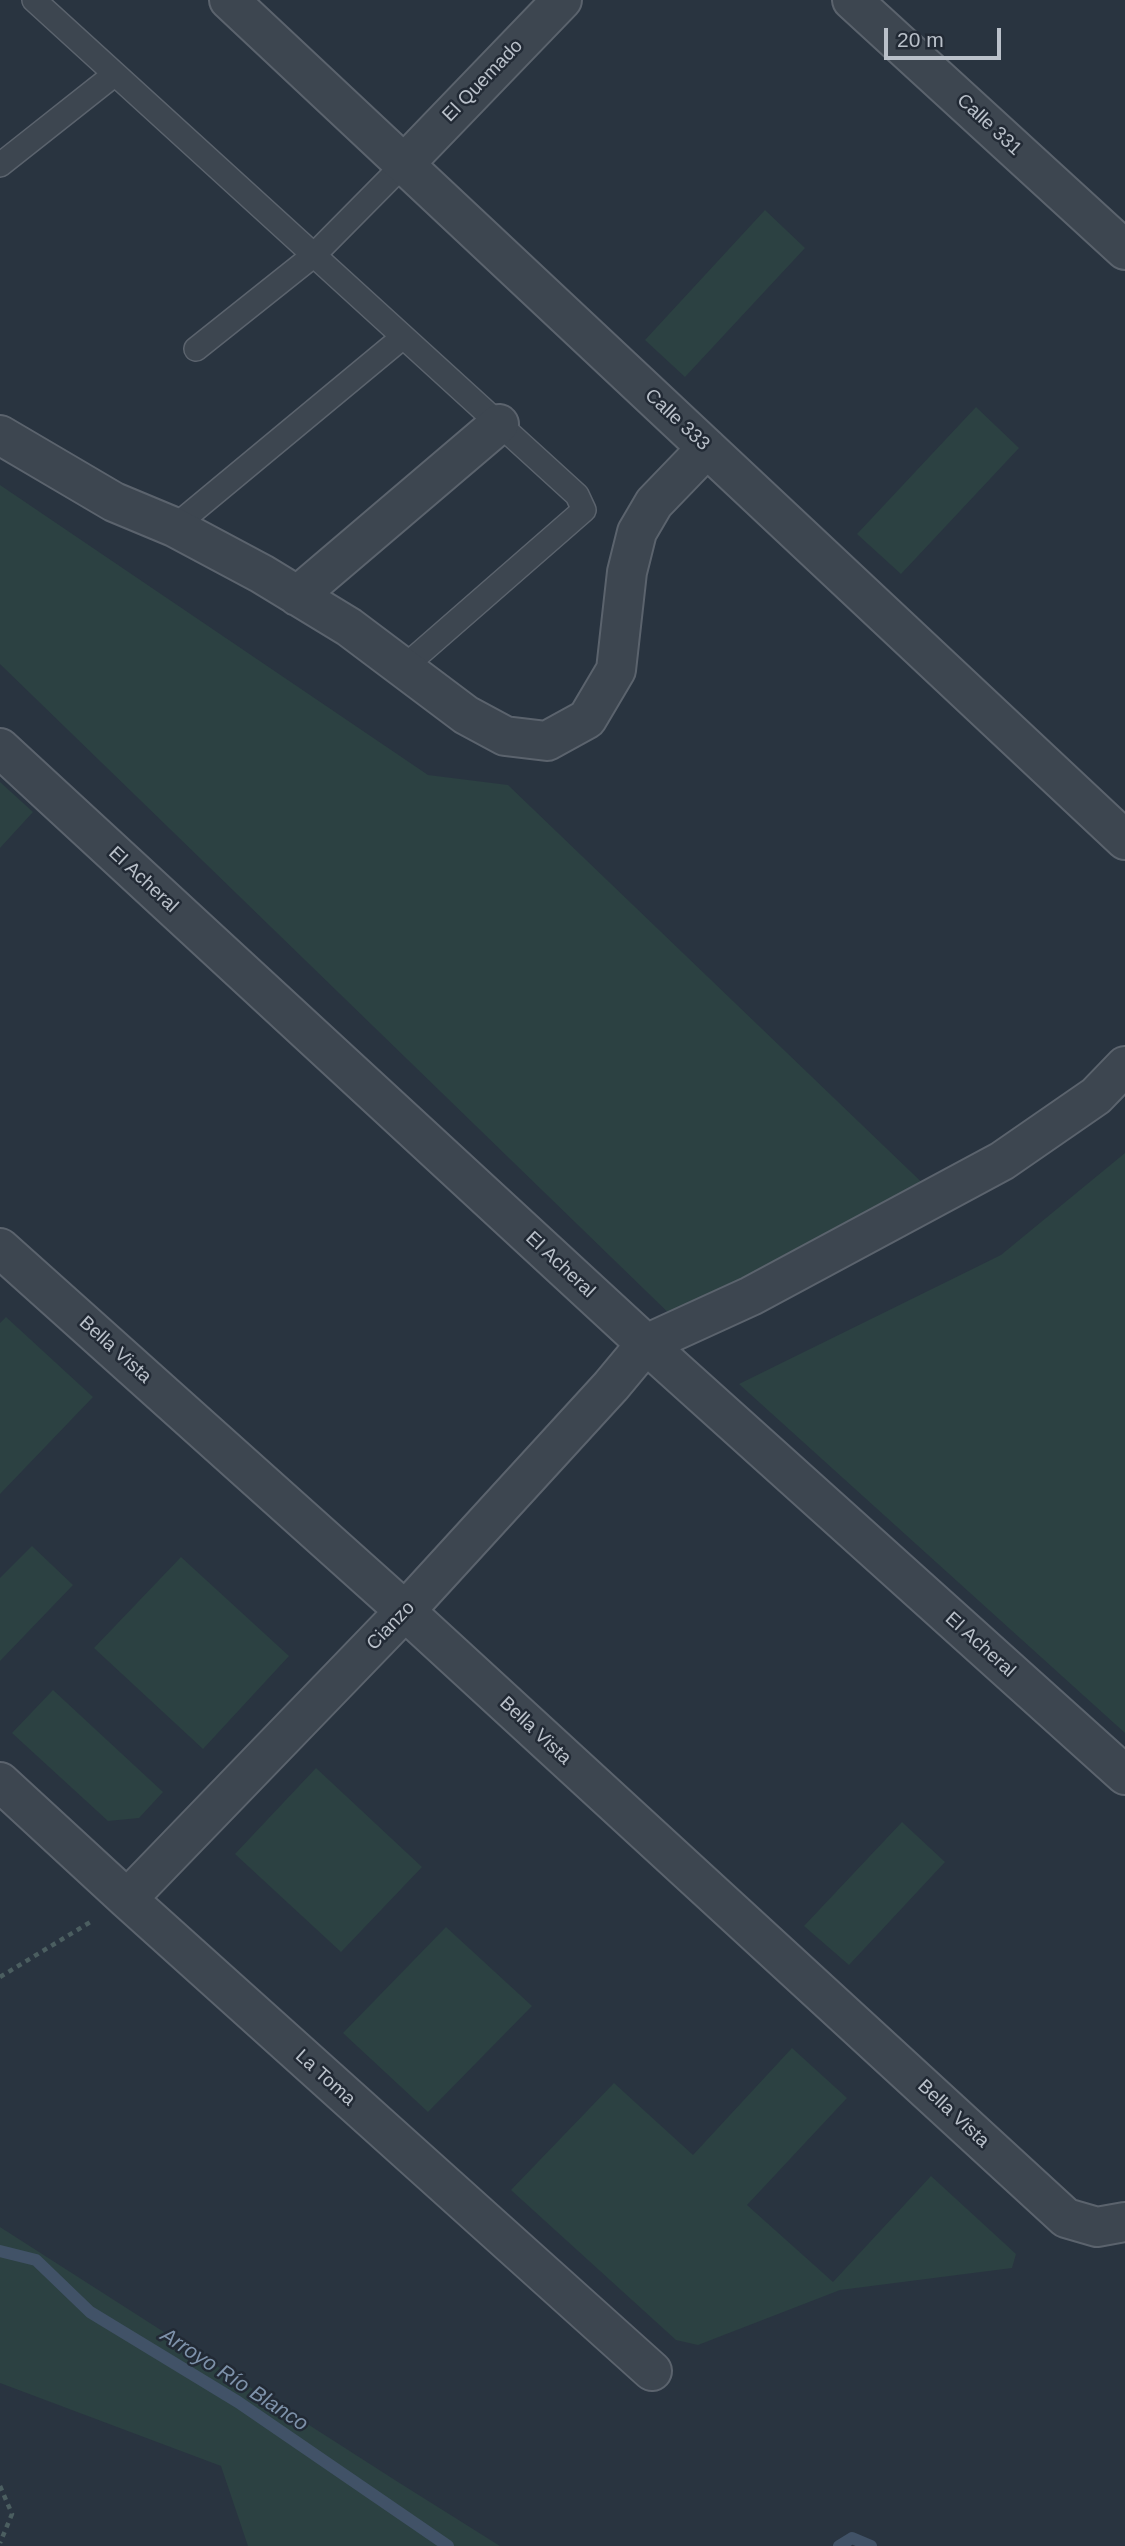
<!DOCTYPE html>
<html>
<head>
<meta charset="utf-8">
<style>
	body { margin:0 }
	#map { position:relative; width:1125px; height:2546px; overflow:hidden; background:#293440; font-family:Arial,sans-serif }
	canvas { display:block }
	.scale { position:absolute; left:884px; top:28px; width:117px; height:32px; box-sizing:border-box; border:4px solid #bac1ca; border-top:0; padding-left:9px; font-size:21px; line-height:24px; white-space:nowrap; color:#bac1ca; -webkit-text-stroke:5px #222a35; paint-order:stroke }
</style>
</head>
<body>
<div id="map">
<canvas width="1125" height="2546"></canvas>
<div class="scale">20 m</div>
</div>
<script>
const c = document.querySelector('canvas').getContext('2d');
c.lineJoin = 'round';
function fillPath(path, color) { c.fillStyle = color; c.fill(path, 'evenodd'); }
const shape = rows => new Path2D(rows.map(r => 'M' + r).join(''));
function stroke(path, color, width, dash) { c.strokeStyle = color; c.lineWidth = width; c.lineCap = dash ? 'butt' : 'round'; c.setLineDash(dash || []); c.stroke(path); }
function write(font, color, halo, rows, align = 'center') {
  c.font = font + ' Arial,sans-serif'; c.lineWidth = 5; c.setLineDash([]); c.textBaseline = 'middle'; c.strokeStyle = halo; c.fillStyle = color; for (const [text, x, y, turn = 0] of rows) {
    c.save(); c.translate(x, y); c.rotate((+turn || 0) * Math.PI / 180); c.textAlign = isNaN(turn) ? turn : align; if (halo) c.strokeText(text, 0, 0); c.fillText(text, 0, 0); c.restore();
  }
}
const green = shape([
	[765,210,805,248,685,377,645,340],
	[976,407,1019,448,901,574,857,534],
	[0,485,428,775,508,785,936,1196,680,1324,0,664],
	[0,782,33,812,0,848],
	[1125,1153,1125,1733,739,1384,1001,1255],
	[6,1317,93,1397,0,1494,0,1323],
	[32,1546,73,1585,0,1661,0,1578],
	[181,1557,289,1656,203,1749,94,1648],
	[53,1690,163,1792,139,1818,108,1821,12,1733],
	[316,1768,422,1867,341,1952,235,1854],
	[902,1822,945,1862,849,1965,804,1926],
	[446,1927,532,2006,428,2112,343,2033],
	[792,2048,847,2098,747,2205,833,2282,931,2176,1016,2254,1012,2268,840,2290,698,2345,676,2340,511,2190,614,2083,693,2155],
	[0,2227,398,2482,500,2546,248,2546,221,2466,0,2383]
]);
const stream = shape([
	[0,2251,36,2260,90,2312,238,2402,448,2546],
	[839,2546,852,2538,871,2546]
]);
const path = shape([
	[0,1977,92,1921],
	[0,2486,12,2514,0,2543]
]);
const lane = shape([
	[34,0,577,495,584,510,403,668],
	[0,165,115,74],
	[196,349,314,255,405,163],
	[174,527,403,337]
]);
const street = shape([
	[229,0,1125,840],
	[852,0,1125,250],
	[405,163,562,0],
	[0,435,114,502,174,527,262,574,349,627,466,715,505,736,547,741,587,719,616,670,627,572,637,532,654,503,707,448],
	[297,596,499,424],
	[0,748,646,1344,1125,1775],
	[0,1248,405,1611,1066,2218,1097,2227,1125,2222],
	[0,1782,127,1899,652,2371],
	[127,1899,405,1611,611,1386,646,1344,751,1296,1002,1161,1096,1096,1125,1066]
]);
const streetNames = [
	["El Quemado",483,81,-46],
	["Calle 331",989,125,43],
	["Calle 333",677,420,43],
	["El Acheral",143,880,43],
	["El Acheral",560,1265,43],
	["Bella Vista",115,1350,42],
	["Cianzo",391,1626,-46],
	["El Acheral",980,1645,42],
	["Bella Vista",535,1731,43],
	["La Toma",325,2078,42],
	["Bella Vista",953,2114,43]
];
const waterNames = [
	["Arroyo Río Blanco",234,2380,33]
];
fillPath(green, '#2c4142');
stroke(stream, '#415267', 12);
stroke(lane, '#5b636d', 26);
stroke(street, '#5b636d', 42);
stroke(path, '#4b5e60', 4.5, [5, 5]);
stroke(lane, '#3d4650', 23);
stroke(street, '#3d4650', 38);
write('19px', '#bac1ca', '#222a35', streetNames);
write('italic 21px', '#7e92aa', '#222a35', waterNames);
</script>
</body>
</html>
